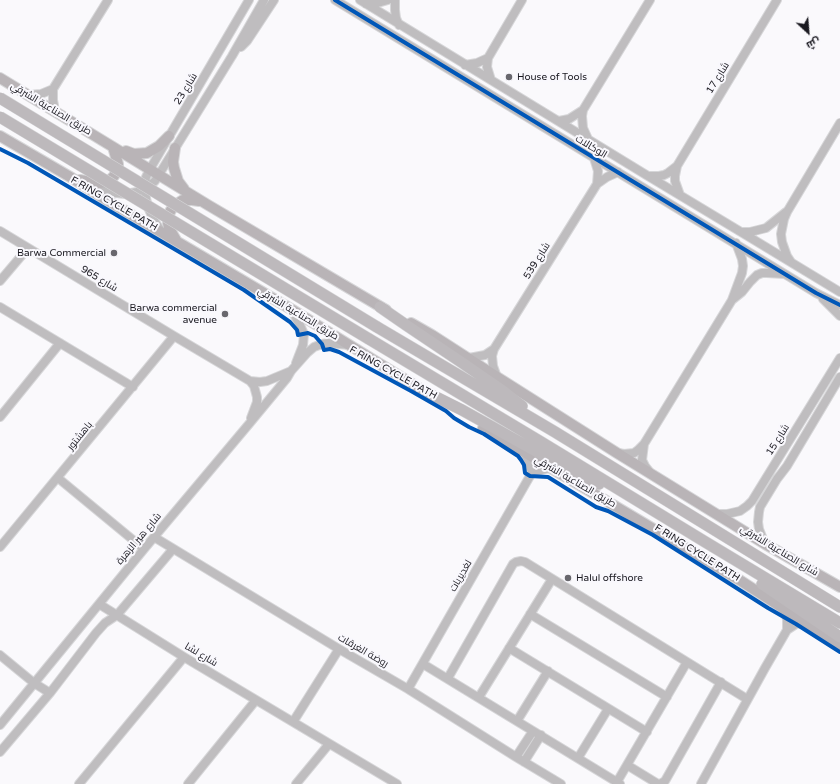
<!DOCTYPE html>
<html>
<head>
<meta charset="utf-8">
<style>
	body { margin:0 }
	#map { position:relative; width:840px; height:784px; overflow:hidden; background:#faf9fc; font-family:"Varela Round",Cairo,sans-serif }
	canvas { display:block }
	.north { position:absolute; left:788px; top:12px; width:40px; height:40px; -webkit-text-stroke:3px #f9f8fd; paint-order:stroke; rotate:154deg; font-size:11px; font-weight:700; line-height:16px; text-align:center; color:#1a1920 }
	.north::after { content:''; display:block; margin:auto; width:14px; height:18px; background:#1a1920; clip-path:polygon(50% 0,100% 100%,50% 72%,0 100%) }
</style>
</head>
<body>
<div id="map">
<canvas width="840" height="784"></canvas>
<div class="north">ش</div>
</div>
<script>
const c = document.querySelector('canvas').getContext('2d');
c.lineJoin = 'round';
const shape = rows => new Path2D(rows.map(r => 'M' + r).join(''));
function stroke(path, color, width, dash) { c.strokeStyle = color; c.lineWidth = width; c.lineCap = dash ? 'butt' : 'round'; c.setLineDash(dash || []); c.stroke(path); }
function write(font, color, halo, rows, align = 'center') {
  c.font = font + ' "Varela Round",Cairo,sans-serif'; c.lineWidth = 4; c.setLineDash([]); c.textBaseline = 'middle'; c.strokeStyle = halo; c.fillStyle = color; for (const [text, x, y, turn = 0] of rows) {
    c.save(); c.translate(x, y); c.rotate((+turn || 0) * Math.PI / 180); c.textAlign = isNaN(turn) ? turn : align; if (halo) c.strokeText(text, 0, 0); c.fillText(text, 0, 0); c.restore();
  }
}
const minor = shape([
	[335,0,816,293,840,305],
	[360,0,648,176,741,232,840,292],
	[395,0,395,10,396,18,399,25],
	[366,4,374,4,388,0],
	[241,47,247,41,274,0],
	[465,65,477,63,488,58],
	[491,80,487,67,488,58,522,0],
	[28,95,41,94,53,89],
	[55,111,53,100,53,89,108,0],
	[559,121,569,119,583,110],
	[588,139,583,128,582,116,583,110,650,0],
	[594,158,598,171,597,184],
	[677,166,675,176,675,181,680,195],
	[649,176,659,176,664,175,668,173,677,166,777,0],
	[88,184,107,192,125,194,137,192,145,189,155,181,232,56,264,0],
	[0,231,174,336,250,381,260,382,267,381,291,371],
	[161,231,153,219,148,207,146,198,145,184,146,177,150,169,249,0],
	[742,232,750,232,766,228,786,212],
	[791,262,787,256,782,242,781,234,784,219,787,212,840,123],
	[0,281,28,248],
	[823,299,840,316],
	[732,300,742,292,750,282,757,275,762,273,767,273,784,274],
	[0,307,133,387],
	[291,309,300,325,304,334,303,345,296,363],
	[494,349,492,356,493,366,497,377],
	[469,358,485,355,494,349,597,184,607,177,618,172],
	[250,381,254,386,257,397,257,402,251,418],
	[0,417,60,343],
	[644,444,642,460,645,466,649,471],
	[524,452,529,462,532,473],
	[618,453,624,454,634,453,638,450,644,444,732,300,742,273,743,266,742,259,736,243],
	[58,478,144,549],
	[718,514,727,514,740,511,747,506,752,501,840,358],
	[154,537,339,649,408,689,516,757,561,784],
	[765,544,759,529,758,522,759,512,760,507,777,479,787,466,840,377],
	[0,547,174,336],
	[99,604,184,657,397,784],
	[782,608,785,613,787,619,787,630],
	[530,614,667,697],
	[509,648,647,732],
	[0,655,34,683,50,693],
	[423,664,620,784],
	[448,678,513,564,516,562,521,561,525,562,747,699],
	[408,689,530,476,532,473,537,471,550,468],
	[479,697,552,579],
	[517,721,548,671],
	[293,722,339,649],
	[0,725,144,549,249,424,287,378,291,371,307,353,314,347,322,344,328,343,349,345],
	[0,752,50,693,96,633,105,623,117,615,173,549],
	[516,757,533,731],
	[578,758,608,709],
	[524,762,541,735],
	[627,765,658,784],
	[617,782,687,662],
	[79,784,184,657],
	[188,784,256,700],
	[296,784,329,744],
	[660,784,665,781,721,682],
	[701,784,765,668,787,630,796,624,801,623,807,623]
]);
const major = shape([
	[0,78,208,205,386,310],
	[0,136,72,178,100,196,137,218,291,309,432,396],
	[175,148,173,162,174,168,178,181,184,189],
	[126,151,134,154,147,153,159,146,169,136],
	[80,180,99,183,105,182,111,179,114,176,118,168,118,164,113,147],
	[176,240,169,228,168,223,169,214,171,210,175,205,183,200,192,200,199,201],
	[411,323,432,335,497,377,617,453,765,544,840,587],
	[483,428,524,452,741,581,840,645]
]);
const highway = shape([
	[380,307,406,325,461,362,503,391,522,406],
	[377,327,555,432,840,607],
	[369,339,541,442,707,543,840,623],
	[426,392,462,410,575,473,599,484],
	[762,584,840,637]
]);
const highwayBridge = shape([
	[0,98,377,327],
	[0,117,369,339]
]);
const cycleway = shape([
	[335,0,816,293,840,305],
	[0,149,28,163,57,180,244,290,290,322,297,330,298,335,308,333,315,336,322,344,324,350,330,349,339,352,411,391,446,411,454,418,469,427,484,434,518,456,521,460,524,465,525,473,530,476,548,477,596,507,608,511,653,535,768,608,796,624,840,652]
]);
const markers = [
	[509,77,4,"#68676d"],
	[114,253,4,"#68676d"],
	[225,314,4,"#68676d"],
	[568,578,4,"#68676d"]
];
const poiNames = [
	["House of Tools",517,77],
	["Barwa Commercial",106,253,"right"],
	["Barwa commercial",217,308,"right"],
	["avenue",217,320,"right"],
	["Halul offshore",576,578]
];
const streetNames = [
	["شارع 17",718,78,-59],
	["شارع 23",186,89,-59],
	["طريق الصناعية الشرقي",51,109,31],
	["الوكالات",591,147,31],
	["F RING CYCLE PATH",114,204,30],
	["شارع 539",537,261,-58],
	["شارع 965",99,279,31],
	["طريق الصناعية الشرقي",298,314,31],
	["F RING CYCLE PATH",393,373,29],
	["باهشتور",80,436,-51],
	["شارع 15",778,440,-58],
	["طريق الصناعية الشرقي",575,482,30],
	["شارع هير الزهرة",139,539,-50],
	["شارع الصناعية الشرقي",779,551,31],
	["F RING CYCLE PATH",697,553,32],
	["لغديريات",461,576,-60],
	["روضة الغرقات",363,651,30],
	["شارع لشا",201,655,31]
];
stroke(minor, '#d6d6d8', 10);
stroke(major, '#d6d6d8', 12);
stroke(highway, '#d6d6d8', 12);
stroke(minor, '#bfbdbf', 8);
stroke(major, '#b9b4b7', 10);
stroke(highway, '#bdb9bc', 11);
stroke(highwayBridge, '#d6d6d8', 12, []);
stroke(highwayBridge, '#bdb9bc', 11);
stroke(cycleway, '#0057b8', 4);
for (const [x, y, r, color] of markers) { const dot = new Path2D(); dot.arc(x, y, r, 0, 2 * Math.PI); c.fillStyle = color; c.fill(dot); stroke(dot, '#f9f8fd', 1.5); }
write('10px', '#1a1920', '#f9f8fd', poiNames, 'left');
write('10px', '#1a1920', '#f9f8fd', streetNames);
</script>
</body>
</html>
